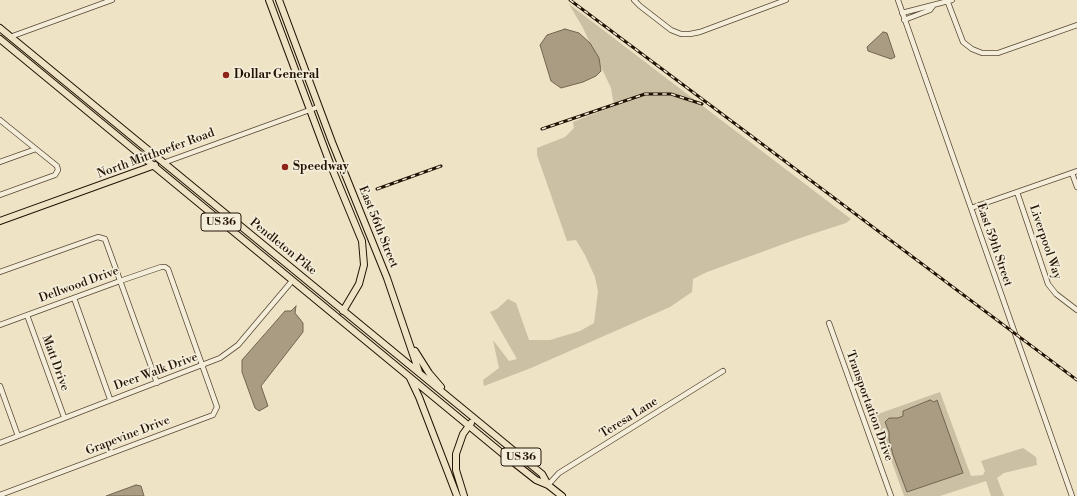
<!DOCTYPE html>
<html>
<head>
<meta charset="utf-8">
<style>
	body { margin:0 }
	canvas { display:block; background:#eee3c5 }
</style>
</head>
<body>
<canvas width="1077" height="496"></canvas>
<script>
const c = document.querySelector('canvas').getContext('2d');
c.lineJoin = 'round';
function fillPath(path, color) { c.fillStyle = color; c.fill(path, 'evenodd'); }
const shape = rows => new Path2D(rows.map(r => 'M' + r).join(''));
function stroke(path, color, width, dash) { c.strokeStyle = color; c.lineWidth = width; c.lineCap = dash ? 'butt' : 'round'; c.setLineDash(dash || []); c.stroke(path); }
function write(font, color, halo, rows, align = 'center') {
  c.font = font + ' "Libre Bodoni",serif'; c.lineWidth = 3.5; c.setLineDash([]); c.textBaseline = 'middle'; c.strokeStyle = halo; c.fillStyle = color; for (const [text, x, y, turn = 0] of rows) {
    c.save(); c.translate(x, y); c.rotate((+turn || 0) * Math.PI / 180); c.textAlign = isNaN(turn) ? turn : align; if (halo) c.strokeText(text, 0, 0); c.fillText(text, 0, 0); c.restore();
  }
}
const green = shape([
	[569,4,851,219,846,223,800,238,707,272,693,279,692,292,670,307,531,368,484,386,483,380,499,368,493,340,509,361,517,359,490,312,497,309,508,299,516,303,529,340,550,340,580,331,594,323,598,291,595,277,585,255,576,240,567,241,537,155,537,148,565,137,574,128,573,122,614,106,611,88,583,28],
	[940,392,971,476,983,475,985,471,981,461,1023,448,1036,457,1037,465,1004,473,997,478,1004,496,991,496,986,481,940,496,904,496,875,415]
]);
const water = shape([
	[565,29,579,33,590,43,599,58,601,71,596,76,583,82,561,88,551,81,540,45,547,35,565,29],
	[883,32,887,33,895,57,891,59,868,51,867,47,883,32],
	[296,306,295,313,303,323,303,332,261,386,268,406,259,411,255,408,242,372,242,360,285,311,291,311,296,306],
	[930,400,934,402,937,400,963,473,907,492,893,455,889,439,889,432,885,422,889,418,898,418,903,416,903,411,930,400],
	[136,485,141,486,144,496,106,496,136,485]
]);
const minor = shape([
	[634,0,640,6,671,30,681,34,690,34,700,32,786,0],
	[898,0,1072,496],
	[947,0,963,42,972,49,982,53,998,53,1077,25],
	[902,13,952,0],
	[904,20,930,10,933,6],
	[10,37,112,0],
	[0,120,57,166,58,170,55,175,0,195],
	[0,162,36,149],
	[163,163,318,107],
	[1072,173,1077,187],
	[1017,192,1048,284,1056,294,1077,310],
	[971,208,1077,171],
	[0,272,98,237,105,239,157,383],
	[74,298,110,399],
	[27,315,64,417],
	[829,323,891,496],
	[0,325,120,281,161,267,165,267,168,269,217,407,213,415,0,495],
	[0,386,18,436],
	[0,443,220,358,238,345,292,281],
	[548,485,559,473,723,371]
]);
const major = shape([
	[269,0,331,166,362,241,364,265,359,284,343,311],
	[279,0,332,142,387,278,419,372],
	[0,28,542,474,548,485],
	[0,39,503,454,536,480,548,485,562,496],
	[0,221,155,165],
	[415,351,429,373,441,387],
	[410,378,419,397,457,496],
	[464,496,456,470,456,454,463,434,471,423]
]);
const rail = shape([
	[570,0,1077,380],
	[542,129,645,94,671,94,702,104],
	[377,189,441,166]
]);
const markers = [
	[226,75,4,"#8f2418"],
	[285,167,4,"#8f2418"]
];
const shields = [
	[221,222,40],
	[521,457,40]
];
const shieldNames = [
	["US 36",221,222],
	["US 36",521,457]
];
const poiNames = [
	["Dollar General",234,75],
	["Speedway",293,167]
];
const streetNames = [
	["North Mitthoefer Road",156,154,-20],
	["East 56th Street",378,227,68],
	["Liverpool Way",1045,242,71],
	["East 59th Street",994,245,71],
	["Pendleton Pike",283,247,39],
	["Dellwood Drive",79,285,-20],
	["Matt Drive",55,363,70],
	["Deer Walk Drive",156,372,-20],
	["Transportation Drive",869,406,70],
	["Teresa Lane",629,418,-32],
	["Grapevine Drive",128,436,-21]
];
fillPath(green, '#cbbfa4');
fillPath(water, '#a99c83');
stroke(water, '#736550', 1);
stroke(minor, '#564634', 6);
stroke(major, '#231203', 8);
stroke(minor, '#f4edd9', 4.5);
stroke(major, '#eee3c5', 6);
stroke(rail, '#231203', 3);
stroke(rail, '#f4edd9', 1.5, [4.5]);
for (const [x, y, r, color] of markers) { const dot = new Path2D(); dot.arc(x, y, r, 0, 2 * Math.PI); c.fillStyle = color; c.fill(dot); stroke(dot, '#f4edd9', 1.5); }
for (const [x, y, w] of shields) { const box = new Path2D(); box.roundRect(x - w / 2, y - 9, w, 18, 3); c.fillStyle = '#f4edd9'; c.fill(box); stroke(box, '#231203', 1); }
write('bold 11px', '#231203', null, shieldNames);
write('bold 12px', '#231203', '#f4edd9', poiNames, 'left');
write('12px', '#231203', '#f4edd9', streetNames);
</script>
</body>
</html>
